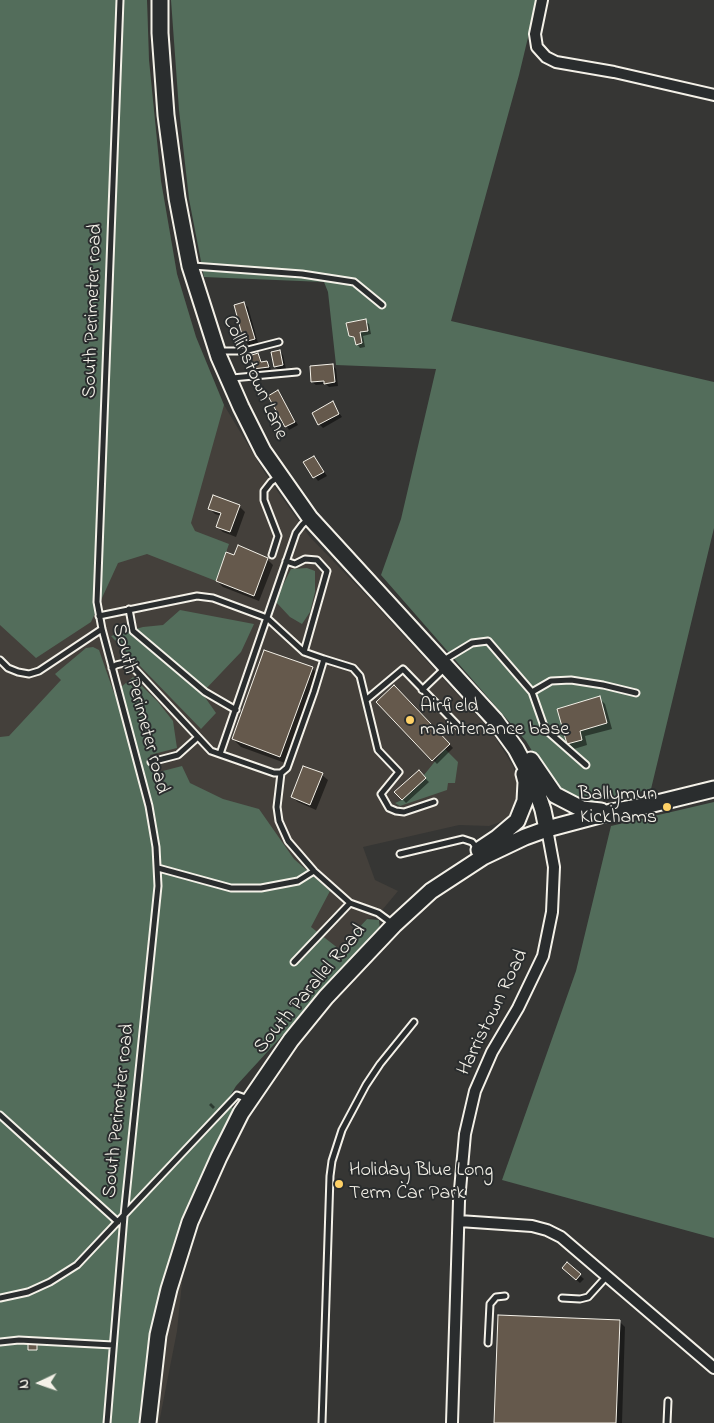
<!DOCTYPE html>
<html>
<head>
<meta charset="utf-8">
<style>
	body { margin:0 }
	#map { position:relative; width:714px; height:1423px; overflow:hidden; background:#363634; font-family:"Indie Flower",sans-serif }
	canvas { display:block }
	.north { position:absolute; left:15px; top:1358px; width:50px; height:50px; -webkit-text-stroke:4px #2a2d2e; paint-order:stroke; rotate:267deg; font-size:14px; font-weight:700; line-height:20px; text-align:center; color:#f4f1e8 }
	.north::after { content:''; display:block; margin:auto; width:18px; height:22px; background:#f4f1e8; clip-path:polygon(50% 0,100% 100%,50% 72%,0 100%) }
</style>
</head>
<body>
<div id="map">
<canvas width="714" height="1423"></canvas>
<div class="north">N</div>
</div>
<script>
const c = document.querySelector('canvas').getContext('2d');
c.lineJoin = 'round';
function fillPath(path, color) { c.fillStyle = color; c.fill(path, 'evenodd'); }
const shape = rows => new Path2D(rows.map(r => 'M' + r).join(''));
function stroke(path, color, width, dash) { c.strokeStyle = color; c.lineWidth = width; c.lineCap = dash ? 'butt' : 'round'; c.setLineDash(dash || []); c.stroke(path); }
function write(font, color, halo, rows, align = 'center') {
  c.font = font + ' "Indie Flower",sans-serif'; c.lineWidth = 4; c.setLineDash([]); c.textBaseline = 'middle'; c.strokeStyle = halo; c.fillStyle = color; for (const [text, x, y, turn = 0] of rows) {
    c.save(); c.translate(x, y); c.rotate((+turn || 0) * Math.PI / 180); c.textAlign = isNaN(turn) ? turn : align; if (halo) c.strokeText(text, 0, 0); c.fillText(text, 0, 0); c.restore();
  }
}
const built = shape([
	[0,0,147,0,149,60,161,181,177,274,196,337,224,405,266,475,309,536,367,596,491,731,513,766,517,780,518,796,512,813,503,821,489,826,459,825,363,847,375,880,398,891,383,909,374,917,367,919,248,1046,225,1101,233,1109,193,1176,177,1331,159,1423,0,1423]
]);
const green = shape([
	[0,0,147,0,149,60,161,181,177,274,196,337,224,405,191,523,195,531,229,544,216,581,147,554,118,563,91,622,36,658,0,625],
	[171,0,537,0,519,75,451,321,714,382,714,528,651,789,593,802,578,803,559,795,526,741,381,575,401,519,436,369,336,365,328,292,324,282,204,277,189,199,179,110],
	[307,568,315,571,315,592,310,612,302,624,290,617,275,601,291,569],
	[180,610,254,624,241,652,202,693,216,713,201,729,111,636,143,627,163,625],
	[93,647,99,650,114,693,133,677,158,702,173,721,177,748,150,755,155,773,182,766,190,783,223,799,259,809,294,859,330,891,311,927,339,949,367,919,379,920,380,929,236,1086,227,1101,233,1109,191,1198,156,1312,140,1408,139,1423,0,1423,0,737,9,736,61,680,55,674,86,648],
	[445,749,458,762,455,783,448,783,447,790,400,806,395,803,402,800,426,778,424,775],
	[714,802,714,1238,502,1180,576,971,611,826]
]);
const shadow = shape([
	[244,304,248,307,258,343,249,345,245,341],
	[365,321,369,324,371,334,363,336,365,347,360,348,357,344,356,339,350,335],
	[279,351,283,355,286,369,279,370,275,367],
	[258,354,263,363,266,362,270,366,271,371,258,373,254,369],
	[332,365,336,369,338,386,329,387,326,384,316,385,312,382],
	[278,392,298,425,289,430,269,397],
	[332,403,342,417,323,428,319,424],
	[314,457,327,476,318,481,305,463],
	[239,506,245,512,236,537,223,532,217,527,221,516,215,514,209,508],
	[235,557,267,559,273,565,259,601,223,587,217,581],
	[312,668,320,676,288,764,241,747,233,739],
	[394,687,453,748,437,764,378,702],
	[599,698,605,704,612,729,585,736,587,745,574,749,568,743],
	[419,772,429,782,406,803,396,792],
	[322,775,328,780,316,810,298,802,292,797],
	[211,1103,215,1107,213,1109,209,1105],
	[567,1264,584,1279,580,1283,567,1272],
	[620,1322,625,1327,622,1423,495,1423]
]);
const building = shape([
	[244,302,255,339,244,342,234,305,244,302],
	[366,319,368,331,360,332,362,343,356,345,354,337,349,336,346,323,366,319],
	[280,350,283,365,274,367,271,352,280,350],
	[258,353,261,362,267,361,269,367,253,369,249,356,258,353],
	[333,364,335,382,324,384,324,381,311,382,310,366,333,364],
	[278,390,295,422,285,427,268,396,278,390],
	[333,401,339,414,318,425,312,413,333,401],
	[314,456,324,472,313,478,303,462,314,456],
	[213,495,240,505,230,532,216,527,221,513,208,509,213,495],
	[238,545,268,558,254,596,216,581,226,552,234,555,238,545],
	[264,650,313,667,280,757,232,739,264,650],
	[394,685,450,744,432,761,376,702,394,685],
	[600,696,607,723,580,731,582,740,567,744,557,709,600,696],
	[303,766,323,773,310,805,291,797,303,766],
	[419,770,426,778,402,800,394,792,419,770],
	[567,1262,581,1274,576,1280,562,1268,567,1262],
	[498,1315,620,1320,616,1423,494,1423,498,1315],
	[28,1344,37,1344,37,1350,28,1350,28,1344]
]);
const lane = shape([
	[193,266,302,274,354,282,382,305],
	[220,351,244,351,279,342],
	[232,378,297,372],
	[272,555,278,536,264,500,264,491,271,482,278,477],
	[286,561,295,564,305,559,317,560,327,571,304,652],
	[129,609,133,631,205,692,236,710],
	[99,616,197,596,213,598,267,618,304,652,324,659],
	[0,660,8,668,18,672,29,674,39,671,102,629],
	[444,660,472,643,488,641,532,692,545,729,586,765],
	[112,668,116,665,128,662,211,751,274,773,281,773,287,768,314,692,324,659,353,668,360,676,378,750,399,772,381,794,389,808,396,811,404,812,434,802],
	[422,690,446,667],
	[532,692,551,681,571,680,603,685,636,693],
	[366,700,403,669,461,729],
	[220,754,296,533,302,525,308,519],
	[151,762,178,755,198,737],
	[281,773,277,807,279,821,288,841,314,871,350,903,378,913,393,924],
	[400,854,463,839,472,842,477,848],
	[158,868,231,888,261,888,298,881,314,871],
	[294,962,350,903],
	[0,1115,118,1222],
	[0,1298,28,1292,50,1282,77,1265,237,1095,248,1099],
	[562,1298,580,1299,588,1297,607,1276],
	[0,1342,19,1340,113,1345],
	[488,1343,490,1304,496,1297,505,1296],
	[107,1423,124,1216,158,886,156,847,149,806,102,629,97,602,120,0],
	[322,1423,330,1176,332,1161,342,1130,366,1085,380,1064,414,1022],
	[667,1423,668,1401]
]);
const street = shape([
	[542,0,535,34,537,47,546,57,556,62,614,72,714,95],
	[459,1221,532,1226,547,1230,561,1237,714,1368],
	[452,1423,459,1201,465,1134,475,1091,492,1052,518,1008,543,956,552,912,554,867,547,829]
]);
const secondary = shape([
	[160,0,160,33,166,115,177,198,190,266,219,357,241,407,263,451,310,518,495,720,516,749,534,783,543,810,547,829],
	[531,760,555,795,582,809,601,811],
	[479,850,497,838,517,821,525,801,526,782,524,774],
	[148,1423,158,1335,169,1289,190,1222,219,1157,241,1113,291,1040,326,997,394,925,431,891,483,857,525,837,547,829,611,812,649,805,714,789]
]);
const markers = [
	[410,720,5,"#ffd166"],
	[667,807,5,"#ffd166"],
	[339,1184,5,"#ffd166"]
];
const streetNames = [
	["South Perimeter road",94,311,-88],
	["Collinstown Lane",254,378,66],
	["South Perimeter road",139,709,75],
	["South Parallel Road",311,990,-50],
	["Harristown Road",494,1013,-64],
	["South Perimeter road",120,1111,-84]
];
const poiNames = [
	["Airfield",420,708],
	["maintenance base",420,731],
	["Ballymun",657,796,"right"],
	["Kickhams",657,819,"right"],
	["Holiday Blue Long",349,1172],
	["Term Car Park",349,1195]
];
fillPath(built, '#44403b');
fillPath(green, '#536d5b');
fillPath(shadow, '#0007');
fillPath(building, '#65594c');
stroke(building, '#f4f1e8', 1);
stroke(lane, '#f4f1e8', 9);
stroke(street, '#f4f1e8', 14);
stroke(secondary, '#f4f1e8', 19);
stroke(lane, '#2a2d2e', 5);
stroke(street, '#2a2d2e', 10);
stroke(secondary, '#2a2d2e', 15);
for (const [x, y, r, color] of markers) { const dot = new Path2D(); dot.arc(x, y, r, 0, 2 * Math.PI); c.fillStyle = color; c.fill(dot); stroke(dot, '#2a2d2e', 2); }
write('20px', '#f4f1e8', '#2a2d2e', streetNames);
write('20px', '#f4f1e8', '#2a2d2e', poiNames, 'left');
</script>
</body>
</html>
